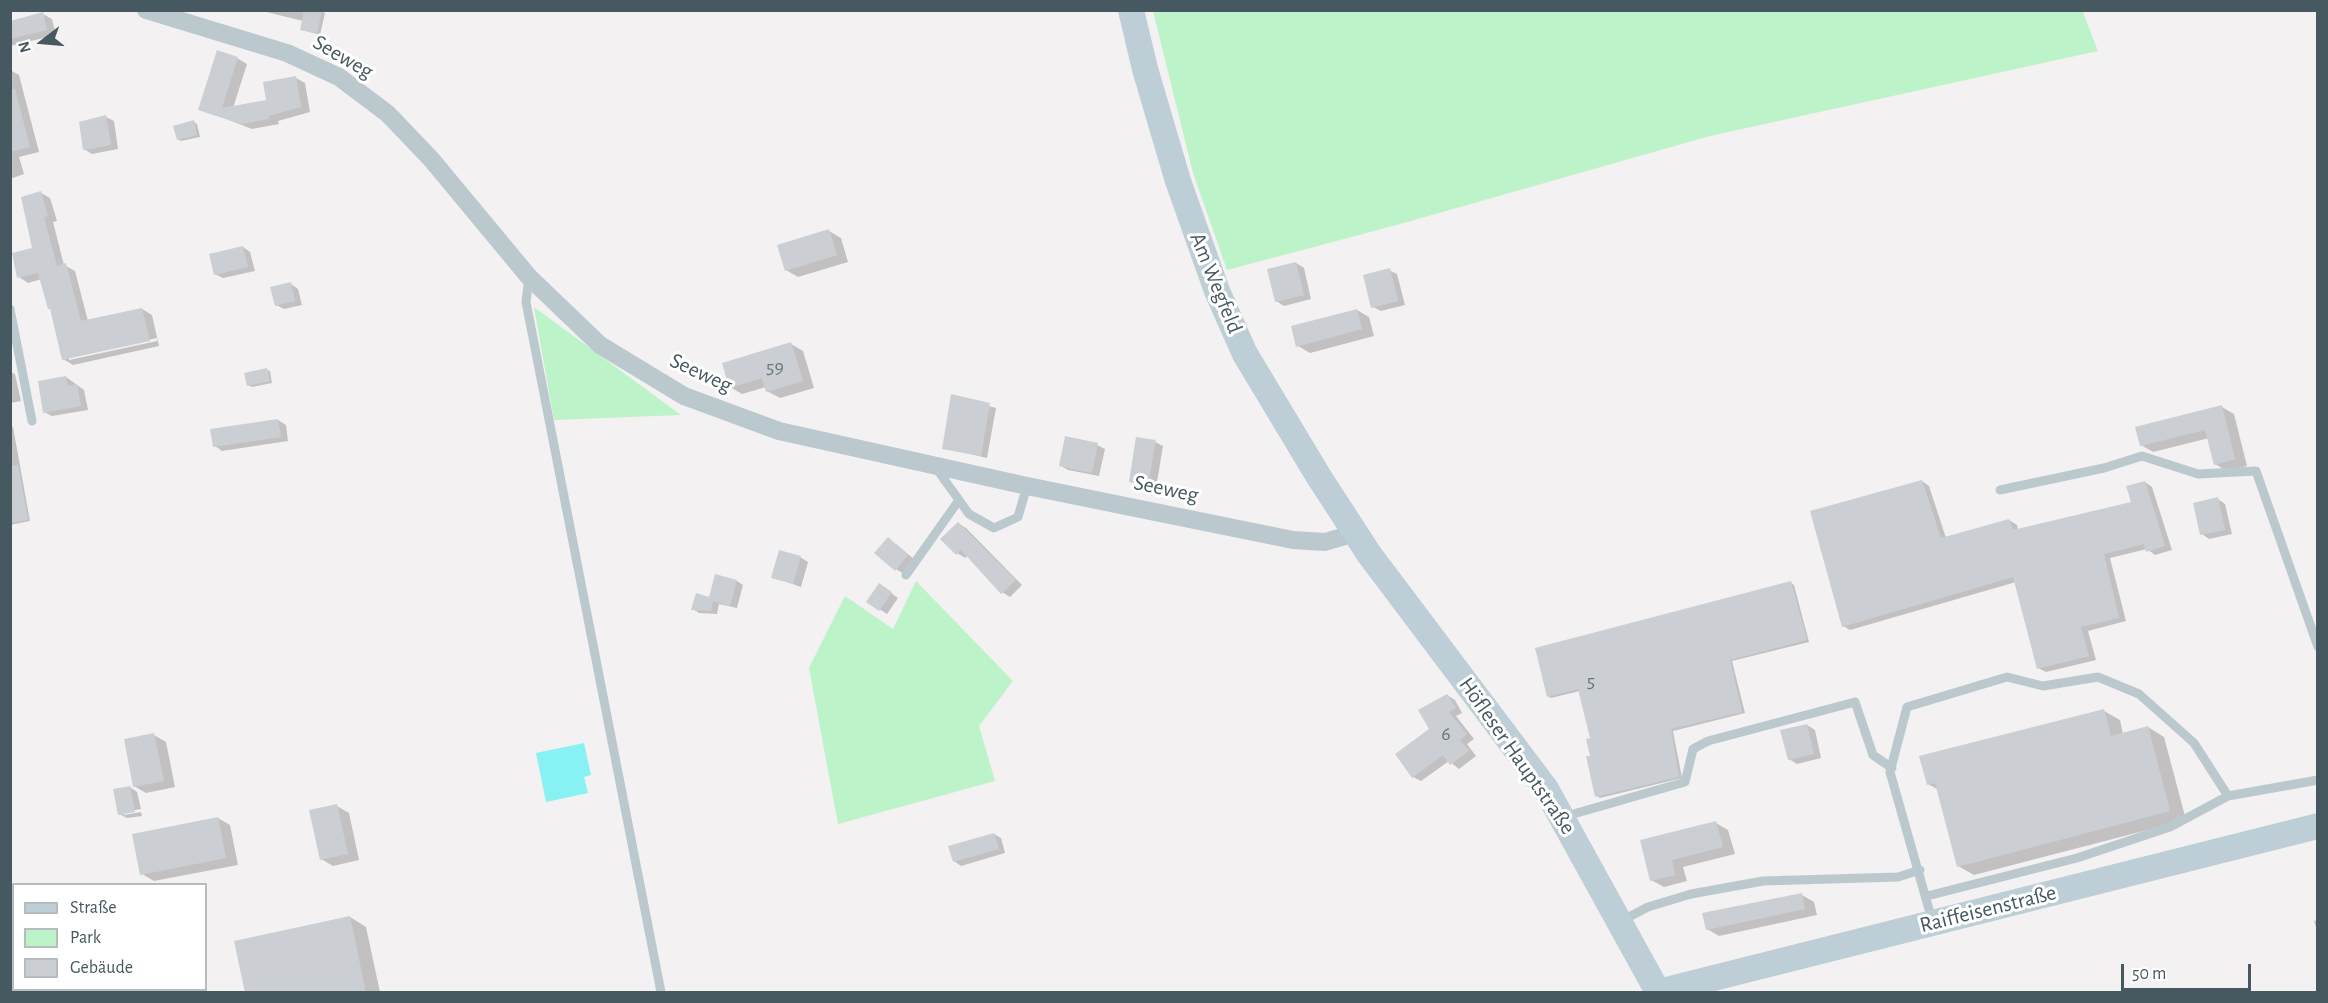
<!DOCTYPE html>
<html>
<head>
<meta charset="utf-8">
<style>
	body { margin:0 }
	#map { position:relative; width:2328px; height:1003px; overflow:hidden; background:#f3f1f1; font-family:"Alegreya Sans",sans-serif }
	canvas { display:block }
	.frame { position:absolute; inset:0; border:12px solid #475960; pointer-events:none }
	.legend { position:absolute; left:12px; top:883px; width:195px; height:108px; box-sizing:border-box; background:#fff; border:2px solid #b5bdbf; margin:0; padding:8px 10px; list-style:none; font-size:18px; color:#475960 }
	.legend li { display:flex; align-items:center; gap:12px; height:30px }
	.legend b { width:30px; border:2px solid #b5bdbf }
	.north { position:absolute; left:12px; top:12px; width:60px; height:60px; -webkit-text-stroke:4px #fff; paint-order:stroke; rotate:254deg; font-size:16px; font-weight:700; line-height:24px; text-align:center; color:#475960 }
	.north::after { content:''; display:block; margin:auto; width:21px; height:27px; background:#475960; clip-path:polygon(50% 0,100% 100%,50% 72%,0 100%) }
	.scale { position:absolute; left:2121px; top:964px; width:130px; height:27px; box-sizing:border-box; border:3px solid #475960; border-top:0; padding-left:8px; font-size:18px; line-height:21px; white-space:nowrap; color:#475960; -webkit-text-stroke:4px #fff; paint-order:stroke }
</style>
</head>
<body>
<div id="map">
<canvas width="2328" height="1003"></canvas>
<div class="frame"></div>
<ul class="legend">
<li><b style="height:8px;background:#bdced6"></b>Straße</li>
<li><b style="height:16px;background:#bdf3c8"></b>Park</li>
<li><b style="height:16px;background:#cbcfd4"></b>Gebäude</li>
</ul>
<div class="north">N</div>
<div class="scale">50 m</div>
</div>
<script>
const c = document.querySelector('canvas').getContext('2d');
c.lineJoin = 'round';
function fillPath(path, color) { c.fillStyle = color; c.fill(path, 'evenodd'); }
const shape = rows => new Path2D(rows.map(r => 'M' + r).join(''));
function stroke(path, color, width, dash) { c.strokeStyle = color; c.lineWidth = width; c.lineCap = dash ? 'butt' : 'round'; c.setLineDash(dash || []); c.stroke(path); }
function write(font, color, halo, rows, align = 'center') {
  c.font = font + ' "Alegreya Sans",sans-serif'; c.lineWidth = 6; c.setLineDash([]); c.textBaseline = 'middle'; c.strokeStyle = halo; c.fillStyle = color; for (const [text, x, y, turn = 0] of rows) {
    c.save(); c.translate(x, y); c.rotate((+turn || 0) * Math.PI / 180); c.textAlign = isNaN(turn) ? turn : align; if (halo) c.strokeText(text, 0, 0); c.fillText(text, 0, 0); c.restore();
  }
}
const green = shape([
	[2082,10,2098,51,1710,136,1393,226,1227,270,1193,173,1153,11],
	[534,307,681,415,554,420],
	[916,581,1013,681,979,726,995,781,838,824,809,668,845,596,893,629]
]);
const water = shape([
	[584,743,591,775,584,777,588,793,546,802,536,753]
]);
const shadow = shape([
	[258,10,318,10,325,13,320,35,302,29,303,21],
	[43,14,52,19,56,35,10,46,10,22],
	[237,58,247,64,233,108,268,102,296,78,305,83,310,112,278,121,279,124,252,129,200,109],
	[10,70,19,75,39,152,19,157,24,174,10,179],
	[106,117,114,121,118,149,92,154,84,149],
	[194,122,197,124,200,137,181,141,178,139],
	[41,193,50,198,57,221,53,222,64,265,75,271,88,321,142,309,152,315,159,346,73,365,63,359,52,310,49,308,42,279,28,283,19,277,34,249],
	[157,338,157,341,69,360,69,357],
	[829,231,841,238,848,262,798,277,786,270],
	[243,247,250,252,255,271,223,278,215,274],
	[1296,263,1304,268,1311,299,1284,306,1276,301],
	[1389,270,1397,274,1405,305,1381,311,1373,307],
	[291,284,298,289,302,305,284,309,276,305],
	[1357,310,1369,317,1374,336,1310,353,1298,346],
	[791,344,803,351,814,388,780,398,767,391,766,387,742,394,730,387],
	[266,370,270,371,272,383,252,387,248,385],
	[10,372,15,374,21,401,10,403],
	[66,377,84,390,88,410,52,416,44,412],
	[952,396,996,408,987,458,943,448],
	[2222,407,2234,414,2247,466,2227,471,2215,464,2209,438,2153,452,2141,445],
	[278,420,286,425,288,441,222,451,215,446],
	[10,426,13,427,30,521,10,525],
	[1155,442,1163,446,1156,488,1138,485,1130,481],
	[1097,445,1105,449,1099,476,1068,470,1061,466],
	[1922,481,1929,486,1946,538,2009,520,2017,525,2018,530,2133,503,2145,482,2152,487,2172,550,2155,555,2147,549,2110,558,2126,621,2088,631,2096,660,2046,672,2038,668,2016,582,1850,630,1843,626],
	[2218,499,2225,504,2232,534,2209,539,2202,534],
	[958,523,966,528,1022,585,1010,597,1002,592,968,555,965,558,957,553],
	[896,544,915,560,904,574,896,569],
	[800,557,808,562,801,587,773,577],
	[737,581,743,585,737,608,719,604,717,614,699,613,693,609],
	[1791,583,1794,585,1809,642,1732,661,1745,713,1673,731,1682,778,1600,798,1597,796,1592,739,1580,691,1551,698,1548,696],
	[887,590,898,598,887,614,879,609],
	[1447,695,1455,700,1462,713,1456,716,1474,739,1467,744,1476,756,1459,769,1449,761,1421,781,1413,777],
	[2104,711,2120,720,2123,734,2148,727,2164,737,2186,820,1974,875,1958,866,1937,789,1928,784],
	[1807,725,1815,730,1821,758,1797,764,1789,759],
	[154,735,166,742,175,787,146,793,134,786],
	[130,787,137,792,141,809,124,812,124,815,141,812,142,816,127,818,119,814],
	[337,806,349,813,359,860,333,866,321,859],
	[218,818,230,825,238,865,154,881,142,874],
	[1716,823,1728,830,1735,854,1683,867,1687,881,1664,887,1651,880,1642,841],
	[994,834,1001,838,1005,853,961,866,954,861],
	[1802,895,1814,902,1817,915,1719,936,1707,929],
	[350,917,366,927,380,992,247,992],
	[2318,920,2318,934,2314,921]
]);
const building = shape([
	[304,10,322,10,317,34,300,30],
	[43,12,47,30,10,39,10,21],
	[217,50,238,57,222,108,266,100,263,82,296,76,301,107,269,116,269,119,241,124,198,110],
	[10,89,15,89,30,147,10,152],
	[106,115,111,145,83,150,79,122],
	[194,120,197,135,177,140,173,126],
	[41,191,48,216,44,217,57,266,66,263,81,321,142,308,150,341,62,360,50,309,48,309,38,273,17,278,12,253,32,248,21,197],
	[829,229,837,255,785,271,777,245],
	[243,246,248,267,214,275,209,254],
	[1296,262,1304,295,1275,302,1267,269],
	[1390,268,1398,301,1371,308,1363,275],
	[291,282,295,301,275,306,270,287],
	[1357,309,1362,329,1296,347,1291,326],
	[791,342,803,381,766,392,762,378,729,388,722,363],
	[267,368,270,381,247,386,244,373],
	[66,376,68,386,77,384,81,406,43,413,38,381],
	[951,394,990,403,981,456,942,449],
	[2222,405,2235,459,2214,465,2205,430,2140,446,2135,427],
	[278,419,281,437,213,447,210,429],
	[1065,436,1098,443,1092,473,1059,466],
	[1136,437,1156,440,1148,485,1129,482],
	[18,465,28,520,10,523,10,466],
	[1922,480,1941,538,2009,519,2013,530,2131,502,2126,486,2145,481,2165,546,2146,552,2144,544,2104,554,2119,618,2081,627,2089,656,2037,669,2013,577,1842,627,1810,511],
	[2218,497,2225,530,2200,535,2193,503],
	[958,522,1016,580,1001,594,961,550,956,555,940,539],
	[888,537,908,555,895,571,874,553],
	[779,550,801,556,793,584,771,578],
	[715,574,737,580,730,606,713,601,711,611,691,610,696,593,709,597],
	[1791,581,1807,640,1730,660,1742,712,1671,729,1679,777,1595,797,1586,756,1590,756,1586,739,1590,738,1578,689,1547,697,1535,648],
	[879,583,892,592,879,611,866,602],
	[1447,694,1456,708,1449,712,1467,734,1460,740,1469,751,1450,765,1443,755,1412,778,1395,754,1429,729,1418,710],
	[2104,709,2111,736,2148,726,2170,811,1957,867,1935,783,1927,785,1919,756],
	[1807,724,1814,754,1788,760,1780,730],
	[154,733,164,781,133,787,124,739],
	[130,786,135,812,118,815,113,789],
	[337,804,348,854,320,860,309,810],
	[218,817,226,858,140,875,132,834],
	[1716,821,1723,847,1672,860,1675,875,1650,881,1640,840],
	[994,833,999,849,953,862,948,846],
	[1802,893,1805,909,1706,930,1702,913],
	[350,916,366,993,245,993,234,941]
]);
const lane = shape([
	[529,277,526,302,661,992],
	[10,309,32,421],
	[936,468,969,514,994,528,1018,517,1027,486],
	[2000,490,2104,468,2142,456,2198,474,2256,471,2318,647],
	[906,575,959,500],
	[1563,817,1685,782,1693,749,1708,741,1855,702,1873,755,1892,768],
	[1927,896,2077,858,2170,827,2228,796,2318,780],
	[1932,920,1890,772,1907,707,2007,677,2043,686,2098,677,2139,694,2194,743,2228,796],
	[1621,921,1648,907,1691,894,1763,881,1898,877,1920,870]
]);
const street = shape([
	[146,10,287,53,339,77,388,114,431,159,529,277,600,345,684,396,779,431,1027,486,1293,540,1325,542,1355,533]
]);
const secondary = shape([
	[1131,10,1145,69,1178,181,1217,291,1245,354,1319,477,1369,554,1546,789,1658,992],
	[1658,992,2318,826]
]);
const numberNames = [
	["59",775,367],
	["5",1591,681],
	["6",1446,734]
];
const streetNames = [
	["Seeweg",343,57,30],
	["Am Wegfeld",1216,283,68],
	["Seeweg",701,373,25],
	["Seeweg",1166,489,12],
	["Höfleser Hauptstraße",1517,756,55],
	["Raiffeisenstraße",1988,909,-14]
];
fillPath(green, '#bdf3c8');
fillPath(water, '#87f1f3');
fillPath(shadow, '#0003');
fillPath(building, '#cbcfd4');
stroke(lane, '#bbc9ce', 9);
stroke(street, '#bbc9ce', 18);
stroke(secondary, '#bdced6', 26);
write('20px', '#68767d', null, numberNames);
write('22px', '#475960', '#fff', streetNames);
</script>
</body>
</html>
